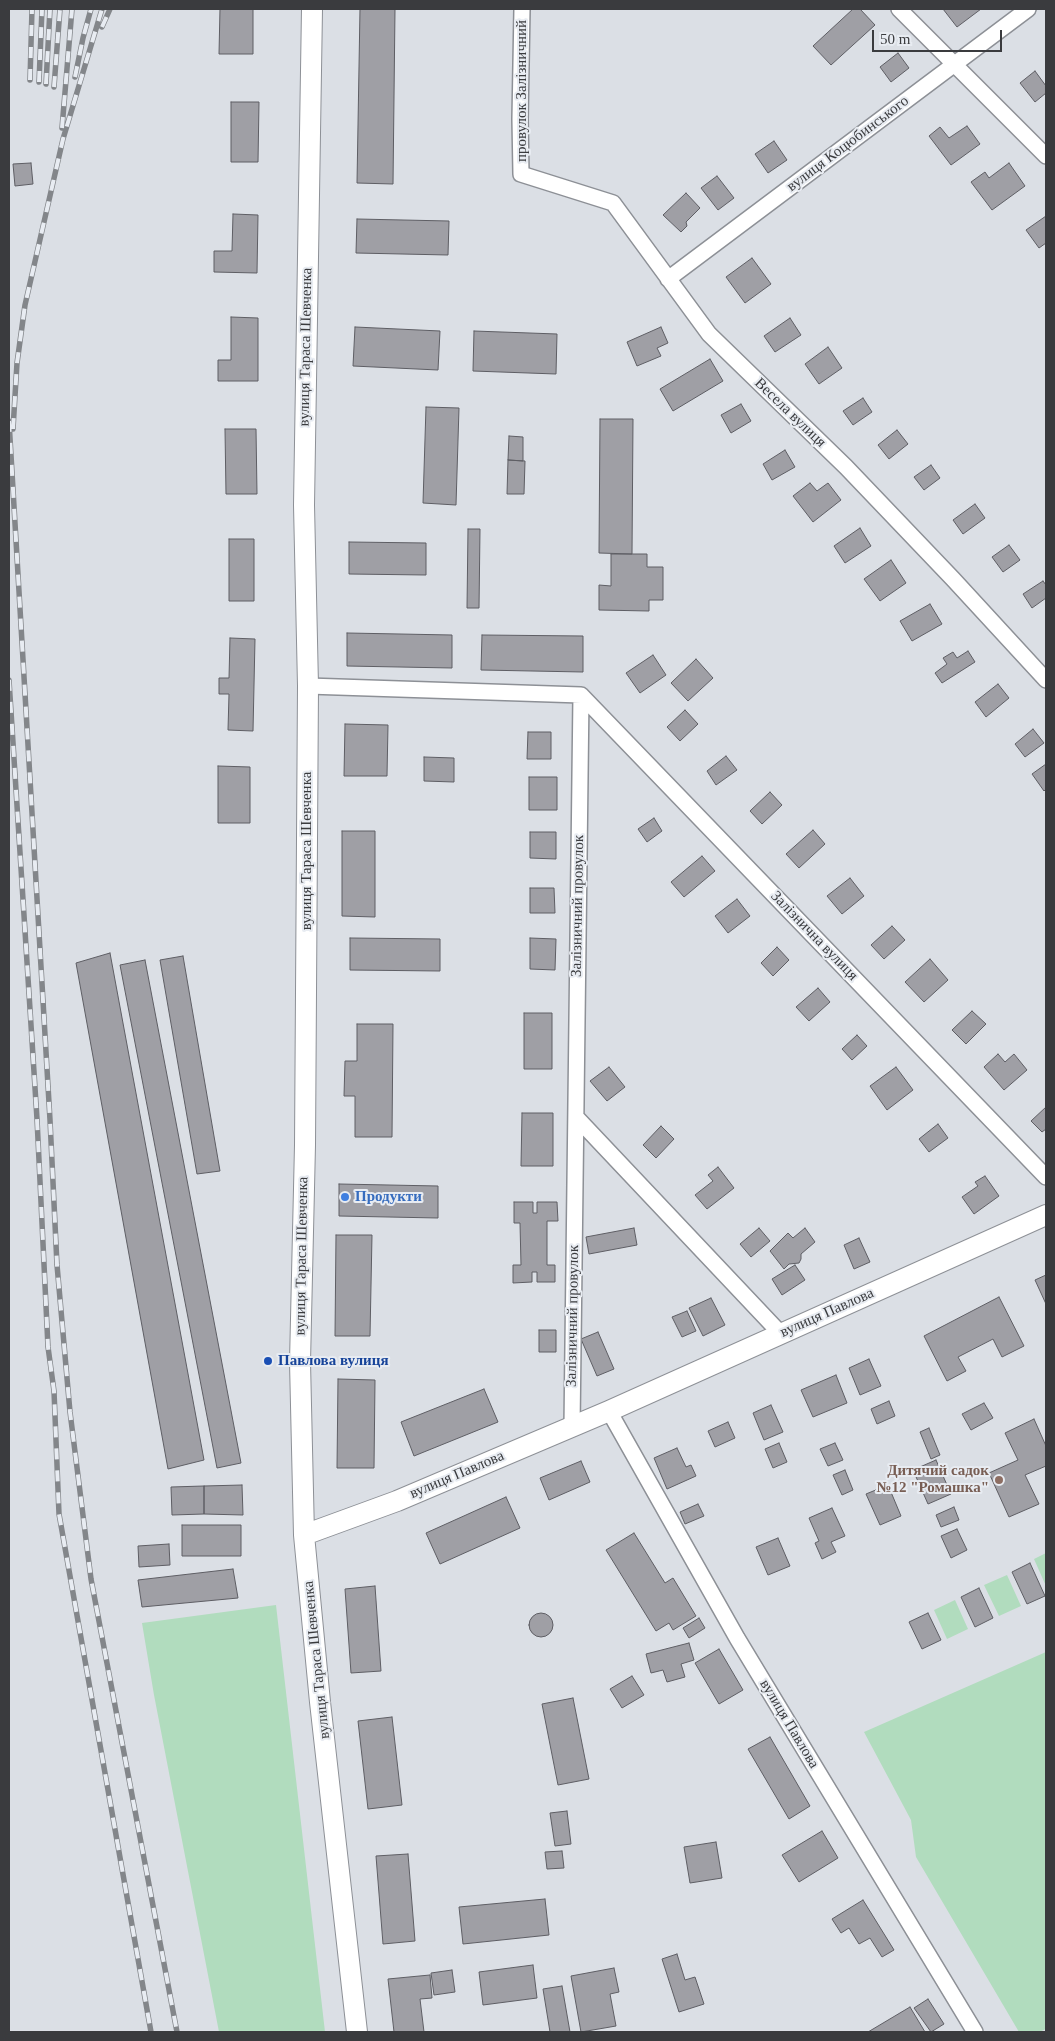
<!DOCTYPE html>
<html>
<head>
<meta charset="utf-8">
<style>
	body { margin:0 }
	#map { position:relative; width:1055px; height:2041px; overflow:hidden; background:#dbdfe5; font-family:Georgia,serif }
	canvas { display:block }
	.frame { position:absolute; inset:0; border:10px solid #3a3b3e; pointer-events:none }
	.scale { position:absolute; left:872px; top:30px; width:130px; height:22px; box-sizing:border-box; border:2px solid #3a3b3e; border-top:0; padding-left:6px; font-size:15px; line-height:18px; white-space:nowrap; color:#3a3b3e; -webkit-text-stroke:4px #e8ecf2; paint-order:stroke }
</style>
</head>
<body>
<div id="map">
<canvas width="1055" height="2041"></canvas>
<div class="frame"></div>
<div class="scale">50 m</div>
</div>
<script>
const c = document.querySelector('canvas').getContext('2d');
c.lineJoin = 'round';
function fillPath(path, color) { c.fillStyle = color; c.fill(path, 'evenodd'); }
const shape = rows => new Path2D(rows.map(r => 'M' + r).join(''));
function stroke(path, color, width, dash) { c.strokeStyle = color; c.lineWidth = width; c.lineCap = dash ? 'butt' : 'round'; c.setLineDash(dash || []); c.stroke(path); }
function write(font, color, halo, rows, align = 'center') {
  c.font = font + ' Georgia,serif'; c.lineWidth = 4; c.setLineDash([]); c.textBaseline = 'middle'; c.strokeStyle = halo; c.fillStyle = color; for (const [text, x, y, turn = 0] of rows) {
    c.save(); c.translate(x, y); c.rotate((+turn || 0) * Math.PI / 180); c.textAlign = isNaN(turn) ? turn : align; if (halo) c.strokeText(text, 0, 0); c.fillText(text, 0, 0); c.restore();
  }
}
const green = shape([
	[1046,1553,1046,1586,1034,1559],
	[1007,1575,1021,1606,999,1616,984,1585],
	[955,1600,968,1629,947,1639,934,1610],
	[276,1605,325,2032,219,2032,154,1695,142,1623],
	[1046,1652,1046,2029,1039,2032,1019,2032,916,1857,911,1820,864,1732]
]);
const building = shape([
	[220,9,253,9,253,54,219,54,220,9],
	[360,9,395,9,393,184,357,183,360,9],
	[853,9,860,9,875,25,831,65,813,46,853,9],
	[943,9,981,9,957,27,943,9],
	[898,53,909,68,891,82,880,67,898,53],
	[1035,71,1046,86,1046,93,1035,102,1020,83,1035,71],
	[231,102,259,102,258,162,231,162,231,102],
	[967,126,980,144,951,165,929,136,940,127,949,138,967,126],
	[774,141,787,160,768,173,755,154,774,141],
	[31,163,33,184,15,186,13,164,31,163],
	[1009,163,1025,186,992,210,971,182,985,172,989,178,1009,163],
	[717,176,734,198,718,210,701,188,717,176],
	[686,193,700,208,686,222,687,226,681,232,663,215,686,193],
	[233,214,258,215,257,273,214,272,214,251,232,251,233,214],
	[1046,216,1046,243,1039,248,1026,230,1046,216],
	[357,219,449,221,448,255,356,253,357,219],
	[752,258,771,284,745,303,726,277,752,258],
	[231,317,258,318,258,381,218,381,218,360,231,360,231,317],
	[790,318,801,335,775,352,764,336,790,318],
	[355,327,440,331,438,370,353,366,355,327],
	[661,327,668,343,657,348,661,356,637,366,627,342,661,327],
	[474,331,557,334,556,374,473,371,474,331],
	[828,347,842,368,819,384,805,364,828,347],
	[710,359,723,381,673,411,660,389,710,359],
	[863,398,872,412,853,425,843,411,863,398],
	[741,404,751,421,731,433,721,415,741,404],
	[426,407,459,408,456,505,423,503,426,407],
	[600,419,633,419,632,554,599,553,600,419],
	[225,429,256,429,257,494,226,494,225,429],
	[897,430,908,444,889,459,878,445,897,430],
	[509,436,523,437,523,461,508,460,509,436],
	[785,450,795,467,772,480,763,464,785,450],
	[508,460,525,461,524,494,507,494,508,460],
	[931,465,940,478,924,490,914,477,931,465],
	[810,483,817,491,828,483,841,500,813,522,793,496,810,483],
	[975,504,985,518,963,534,953,520,975,504],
	[860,528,871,546,845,563,834,546,860,528],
	[468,529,480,529,479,608,467,608,468,529],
	[229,539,254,539,254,601,229,601,229,539],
	[349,542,426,543,426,575,349,574,349,542],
	[1009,545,1020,560,1003,572,992,557,1009,545],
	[611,554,647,554,647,567,663,567,663,600,649,600,649,611,599,610,599,585,611,586,611,554],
	[891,560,906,583,880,601,864,579,891,560],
	[1043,581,1046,585,1046,598,1032,608,1023,594,1043,581],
	[930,604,942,624,912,641,900,621,930,604],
	[347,633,452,635,452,668,347,666,347,633],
	[482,635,583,636,583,672,481,670,482,635],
	[230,638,255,639,253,731,228,730,229,694,219,694,219,678,229,678,230,638],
	[968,651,975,662,942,683,935,673,947,664,943,658,953,652,957,658,968,651],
	[653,655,666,675,640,693,626,673,653,655],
	[696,659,713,678,688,701,671,683,696,659],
	[998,684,1009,698,986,717,975,702,998,684],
	[685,710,698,724,680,741,667,727,685,710],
	[345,724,388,725,387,776,344,776,345,724],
	[1033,729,1044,743,1025,757,1015,744,1033,729],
	[528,732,551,732,551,759,527,759,528,732],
	[726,756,737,770,716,785,707,771,726,756],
	[424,757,454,758,454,782,424,781,424,757],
	[1046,764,1046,789,1044,791,1032,774,1046,764],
	[218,766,250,767,250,823,218,823,218,766],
	[529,777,557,777,557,810,529,810,529,777],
	[770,792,782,805,762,824,750,811,770,792],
	[654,818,662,831,647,842,638,829,654,818],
	[813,830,825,844,799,868,786,854,813,830],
	[342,831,375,831,375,917,342,916,342,831],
	[530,832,556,832,556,859,530,858,530,832],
	[702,856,715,871,684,897,671,882,702,856],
	[850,878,864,896,842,914,827,896,850,878],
	[530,888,554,888,555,913,530,913,530,888],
	[737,899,750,916,728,933,715,916,737,899],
	[892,926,905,940,884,959,871,945,892,926],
	[350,938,440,939,440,971,350,970,350,938],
	[530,938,556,939,555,970,530,969,530,938],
	[777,947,789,960,773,976,761,963,777,947],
	[110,953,204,1460,168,1469,76,963,110,953],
	[183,956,220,1171,197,1174,160,960,183,956],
	[930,959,948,980,924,1002,905,982,930,959],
	[145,960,241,1463,217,1468,120,965,145,960],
	[818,988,830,1002,809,1021,796,1007,818,988],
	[972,1011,986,1024,966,1044,952,1030,972,1011],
	[524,1013,552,1013,552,1069,524,1069,524,1013],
	[357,1024,393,1024,392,1137,355,1137,355,1096,344,1096,345,1061,357,1061,357,1024],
	[857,1035,867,1046,852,1060,842,1049,857,1035],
	[998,1054,1005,1062,1014,1054,1027,1070,1004,1090,984,1067,998,1054],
	[609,1067,625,1087,607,1101,590,1081,609,1067],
	[896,1067,913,1090,887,1110,870,1086,896,1067],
	[1046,1107,1046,1129,1042,1132,1031,1121,1046,1107],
	[522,1113,553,1113,553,1166,521,1166,522,1113],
	[938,1124,948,1138,929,1152,919,1139,938,1124],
	[661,1126,674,1139,656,1158,643,1145,661,1126],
	[718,1167,734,1188,707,1209,695,1195,713,1181,708,1175,718,1167],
	[985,1176,999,1196,974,1214,962,1197,978,1186,975,1182,985,1176],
	[339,1184,438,1186,438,1218,339,1216,339,1184],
	[514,1202,533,1202,533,1213,537,1213,537,1202,557,1202,558,1221,547,1221,547,1265,555,1265,555,1282,537,1282,537,1272,532,1272,532,1282,513,1283,513,1265,521,1265,520,1223,514,1223,514,1202],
	[634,1228,637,1245,589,1254,586,1237,634,1228],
	[759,1228,770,1241,751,1257,740,1244,759,1228],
	[805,1228,815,1242,801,1254,801,1259,799,1263,789,1264,784,1269,770,1251,788,1233,793,1238,805,1228],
	[336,1235,372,1235,370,1336,335,1336,336,1235],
	[859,1238,870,1262,854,1269,844,1245,859,1238],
	[795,1265,805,1280,782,1295,772,1279,795,1265],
	[1046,1275,1046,1304,1035,1280,1046,1275],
	[999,1297,1024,1346,1002,1357,993,1339,958,1357,966,1371,947,1381,924,1336,999,1297],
	[711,1298,725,1325,703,1336,689,1308,711,1298],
	[687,1311,696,1331,682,1337,672,1317,687,1311],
	[539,1330,556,1330,556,1352,539,1352,539,1330],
	[598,1332,614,1369,597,1376,581,1339,598,1332],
	[869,1359,881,1386,860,1395,849,1368,869,1359],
	[836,1375,847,1403,813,1417,801,1390,836,1375],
	[338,1379,375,1380,374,1468,337,1468,338,1379],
	[484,1389,498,1422,414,1456,401,1422,484,1389],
	[889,1401,895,1416,877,1424,871,1409,889,1401],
	[984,1403,993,1418,971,1430,962,1414,984,1403],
	[771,1405,783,1432,764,1440,753,1413,771,1405],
	[1034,1419,1046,1446,1046,1466,1025,1475,1039,1504,1009,1517,989,1473,1018,1460,1005,1433,1034,1419],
	[728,1422,735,1438,715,1447,708,1431,728,1422],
	[929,1428,940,1455,931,1459,920,1432,929,1428],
	[779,1443,787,1462,773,1468,765,1449,779,1443],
	[835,1443,843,1460,828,1466,820,1449,835,1443],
	[677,1448,686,1467,691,1465,696,1476,667,1489,654,1458,677,1448],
	[936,1460,951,1494,928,1504,913,1470,936,1460],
	[581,1461,590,1482,549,1500,540,1478,581,1461],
	[845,1470,853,1490,842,1495,833,1475,845,1470],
	[242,1485,243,1515,204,1514,204,1486,242,1485],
	[888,1485,901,1516,880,1525,866,1494,888,1485],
	[204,1486,204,1514,172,1515,171,1487,204,1486],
	[506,1497,520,1528,440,1564,426,1533,506,1497],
	[698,1504,704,1516,685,1524,680,1512,698,1504],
	[954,1507,959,1520,941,1527,936,1515,954,1507],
	[832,1508,845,1536,831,1542,836,1552,822,1559,815,1543,819,1541,809,1518,832,1508],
	[182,1525,241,1525,241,1556,182,1556,182,1525],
	[957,1529,967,1550,951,1558,941,1536,957,1529],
	[634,1533,665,1583,673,1578,696,1616,673,1630,669,1623,656,1631,606,1550,634,1533],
	[778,1538,790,1566,768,1575,756,1547,778,1538],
	[169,1544,170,1565,139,1567,138,1546,169,1544],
	[1030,1563,1045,1596,1027,1604,1012,1572,1030,1563],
	[233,1569,238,1598,142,1607,138,1580,233,1569],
	[375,1586,381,1671,351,1673,345,1589,375,1586],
	[979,1588,993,1618,975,1627,961,1597,979,1588],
	[928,1613,941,1640,922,1649,909,1622,928,1613],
	'529 1625a12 12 0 1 1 24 0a12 12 0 1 1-24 0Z',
	[699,1618,705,1628,689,1638,683,1628,699,1618],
	[689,1643,694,1660,681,1664,685,1677,667,1682,663,1670,651,1673,646,1654,689,1643],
	[719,1649,743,1690,719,1704,695,1663,719,1649],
	[632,1676,644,1695,622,1708,610,1689,632,1676],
	[573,1698,589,1779,558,1785,542,1704,573,1698],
	[392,1717,402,1805,368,1809,358,1721,392,1717],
	[770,1737,810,1806,789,1819,748,1749,770,1737],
	[567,1811,571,1844,555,1846,550,1813,567,1811],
	[822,1831,838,1858,799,1882,782,1855,822,1831],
	[716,1842,722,1878,690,1883,684,1847,716,1842],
	[562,1851,564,1868,547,1869,545,1852,562,1851],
	[408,1854,415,1941,383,1944,376,1856,408,1854],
	[545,1899,549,1935,463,1944,459,1907,545,1899],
	[863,1900,894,1950,882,1957,870,1938,859,1944,849,1928,841,1933,832,1919,863,1900],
	[677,1954,685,1980,695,1977,704,2004,679,2012,662,1959,677,1954],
	[533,1965,537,1998,483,2005,479,1972,533,1965],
	[614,1968,619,1992,610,1994,616,2026,581,2032,571,1976,614,1968],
	[452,1970,455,1992,434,1995,431,1973,452,1970],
	[430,1975,432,1998,420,1999,424,2032,394,2032,388,1979,430,1975],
	[562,1986,570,2032,550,2032,543,1989,562,1986],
	[928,1999,944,2024,931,2032,914,2008,928,1999],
	[910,2007,925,2032,868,2032,910,2007]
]);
const street = shape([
	[522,9,520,119,521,174,613,203,709,334,846,467,953,579,1046,680],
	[899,9,1046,156],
	[668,279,1028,9],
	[308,686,581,695],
	[581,695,1046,1177],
	[576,1117,781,1334],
	[609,1411,737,1638,975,2032],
	[572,1426,581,695]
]);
const secondary = shape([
	[312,9,304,505,308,686,305,1145,300,1362,304,1535,320,1702,357,2032],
	[304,1535,397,1501,609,1411,1046,1215]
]);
const rail = shape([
	[102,27,110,9],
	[75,77,83,38,91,9],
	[30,80,32,9],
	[39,82,42,9],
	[46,84,50,9],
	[54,87,60,9],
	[62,128,72,9],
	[9,421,50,1120,57,1265,70,1412,91,1579,177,2032],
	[13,429,17,363,25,305,63,139,102,9],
	[9,680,37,1119,48,1347,54,1391,59,1514,151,2032]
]);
const markers = [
	[345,1197,5,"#3f7fe0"],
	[268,1361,5,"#1a4fb4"],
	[999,1480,5,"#8d6e63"]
];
const streetNames = [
	["провулок Залізничний",522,91,-90],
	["вулиця Коцюбинського",848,144,-37],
	["вулиця Тараса Шевченка",306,347,-89],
	["Весела вулиця",790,413,44],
	["вулиця Тараса Шевченка",307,851,-90],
	["Залізничний провулок",578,906,-89],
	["Залізнична вулиця",814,936,46],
	["вулиця Тараса Шевченка",302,1256,-89],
	["вулиця Павлова",827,1313,-24],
	["Залізничний провулок",573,1316,-89],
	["вулиця Павлова",457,1475,-23],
	["вулиця Тараса Шевченка",317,1660,-96],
	["вулиця Павлова",789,1724,59]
];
const shopNames = [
	["Продукти",355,1197]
];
const transitNames = [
	["Павлова вулиця",278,1361]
];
const educationNames = [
	["Дитячий садок",989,1471],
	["№12 \"Ромашка\"",989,1488]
];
fillPath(green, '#b1dcbe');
fillPath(building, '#9f9fa5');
stroke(building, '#5e5e64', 1);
stroke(street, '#8d9096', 18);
stroke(secondary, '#8d9096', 22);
stroke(street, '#fff', 15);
stroke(secondary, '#fff', 20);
stroke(rail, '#83868a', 5.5);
stroke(rail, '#e8ecf2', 4, [11]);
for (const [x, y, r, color] of markers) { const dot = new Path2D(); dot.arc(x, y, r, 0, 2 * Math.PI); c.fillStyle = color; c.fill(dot); stroke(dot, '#e8ecf2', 2); }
write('15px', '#3a3b3e', '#e8ecf2', streetNames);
write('bold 15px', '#366cbe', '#e8ecf2', shopNames, 'left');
write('bold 15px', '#164399', '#e8ecf2', transitNames, 'left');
write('bold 15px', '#785e54', '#e8ecf2', educationNames, 'right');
</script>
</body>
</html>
